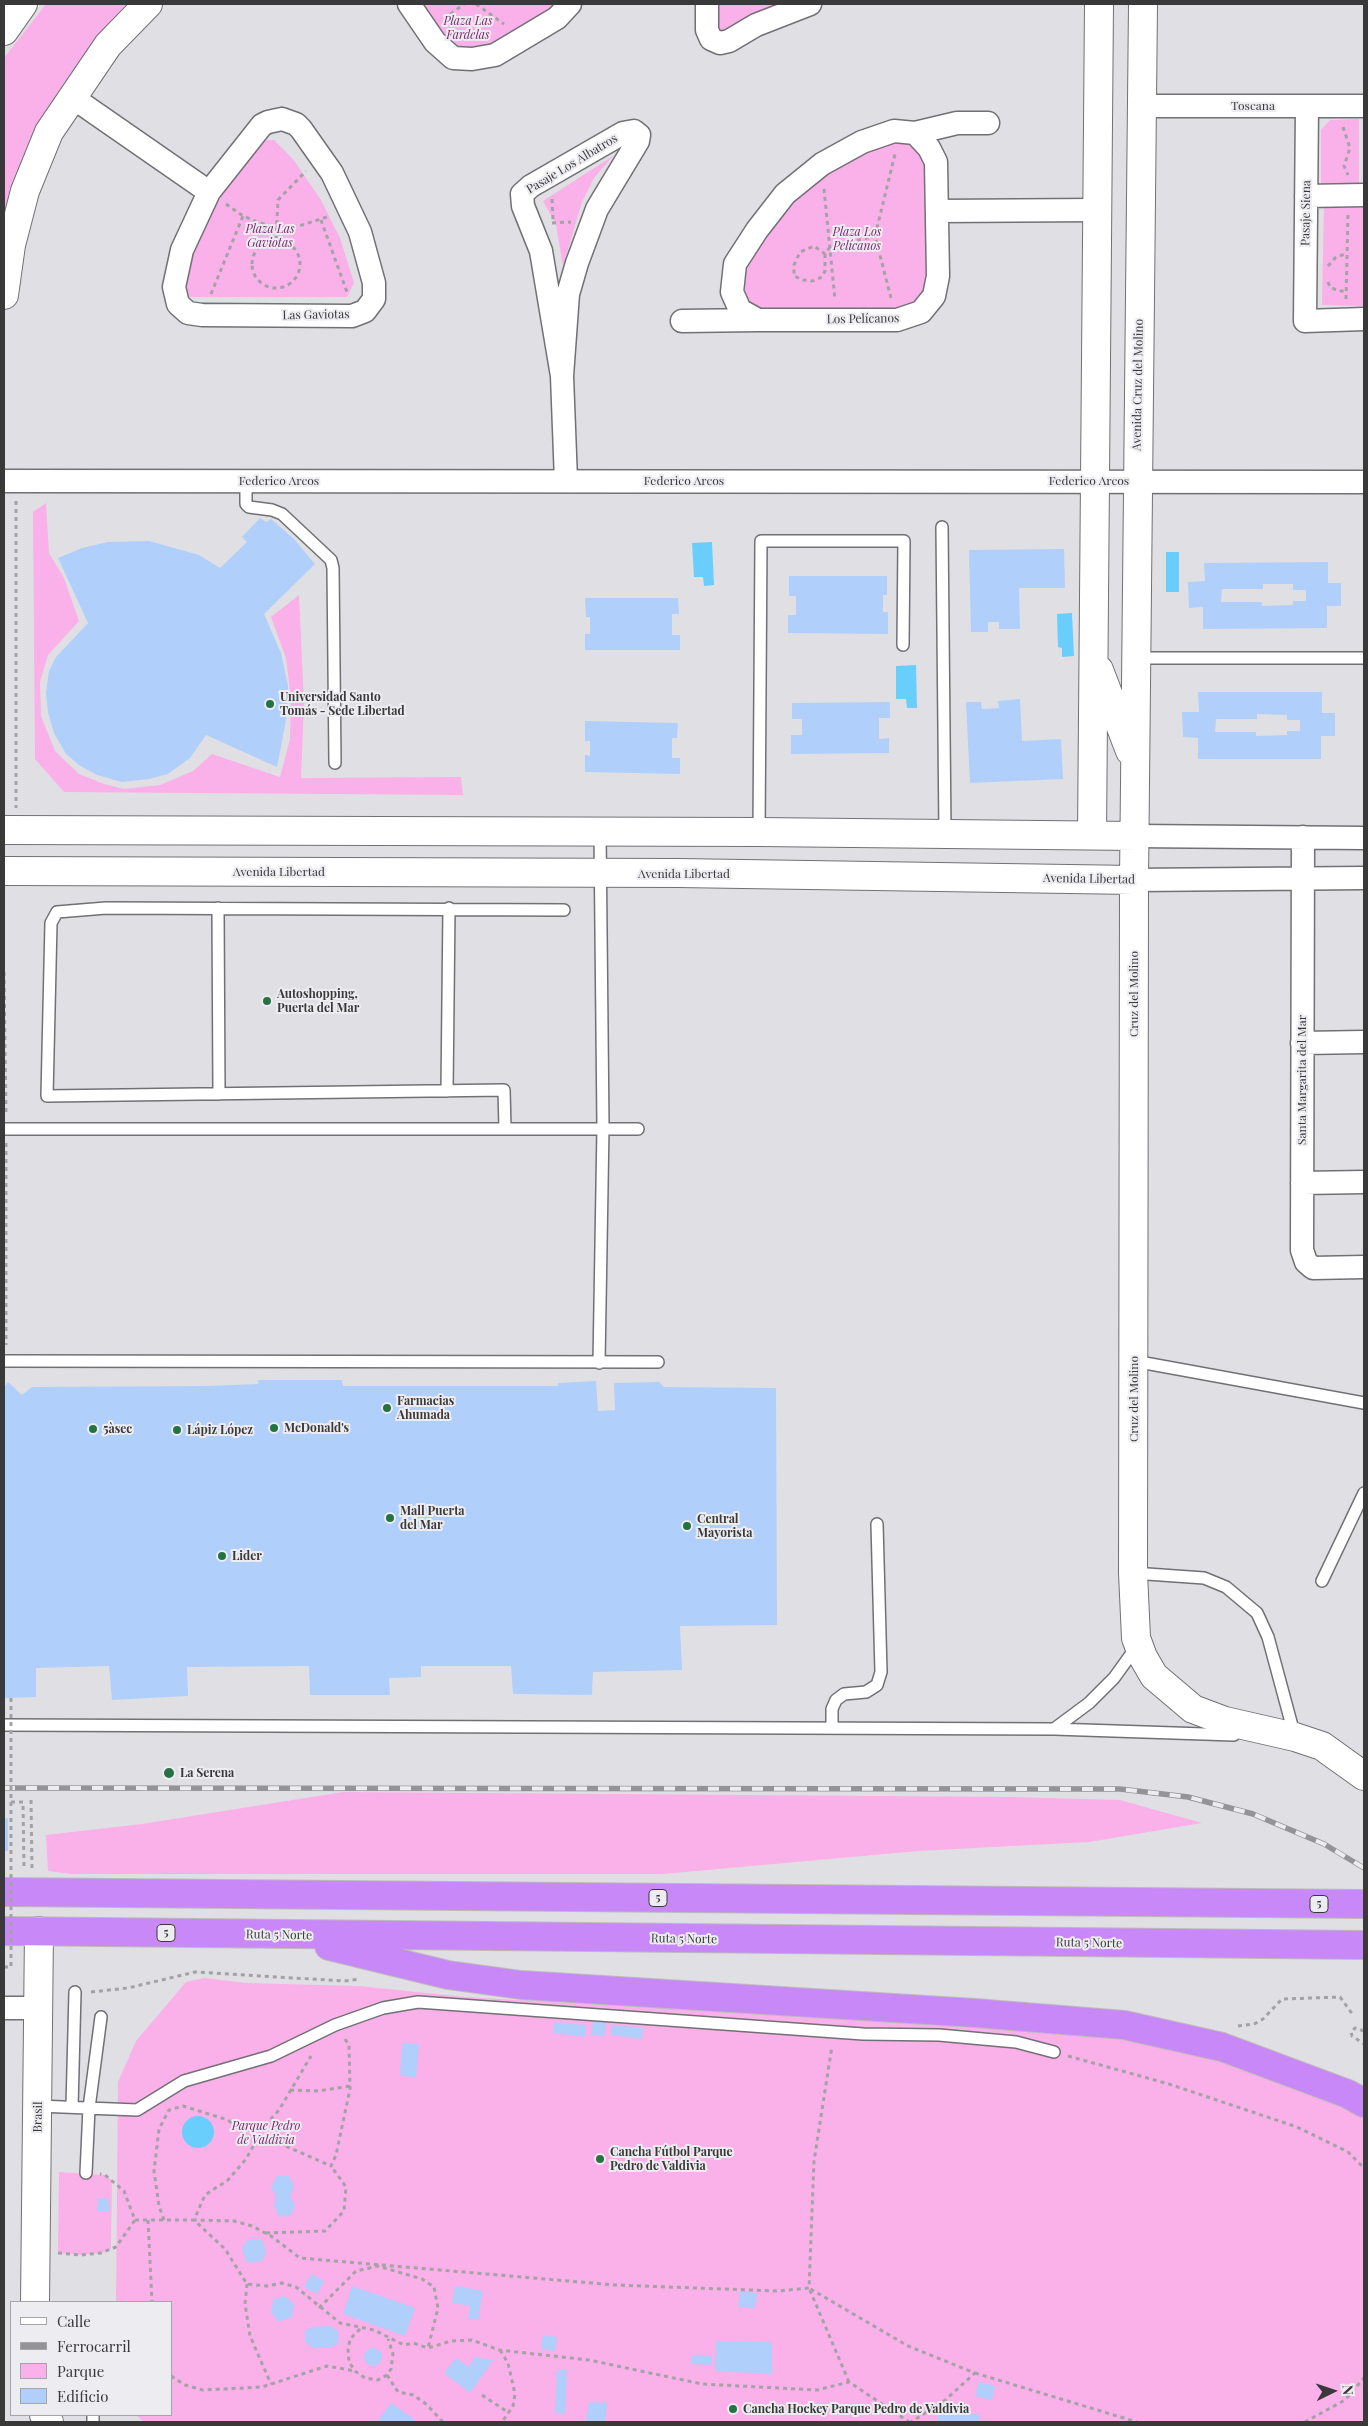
<!DOCTYPE html>
<html>
<head>
<meta charset="utf-8">
<style>
	body { margin:0 }
	#map { position:relative; width:1368px; height:2426px; overflow:hidden; background:#e0e0e4; font-family:"Playfair Display",serif }
	canvas { display:block }
	.frame { position:absolute; inset:0; border:5px solid #39393a; pointer-events:none }
	.legend { position:absolute; left:10px; top:2301px; width:162px; height:115px; box-sizing:border-box; background:#ededf1; border:1px solid #a5a5a8; margin:0; padding:6px 9px; list-style:none; font-size:15px; color:#39393a }
	.legend li { display:flex; align-items:center; gap:10px; height:25px }
	.legend b { width:25px; border:1px solid #a5a5a8 }
	.north { position:absolute; left:1308px; top:2366px; width:50px; height:50px; -webkit-text-stroke:4px #ededf1; paint-order:stroke; rotate:86deg; font-size:14px; font-weight:700; line-height:20px; text-align:center; color:#39393a }
	.north::after { content:''; display:block; margin:auto; width:18px; height:22px; background:#39393a; clip-path:polygon(50% 0,100% 100%,50% 72%,0 100%) }
</style>
</head>
<body>
<div id="map">
<canvas width="1368" height="2426"></canvas>
<div class="frame"></div>
<ul class="legend">
<li><b style="height:6px;background:#fff"></b>Calle</li>
<li><b style="height:6px;background:#949497"></b>Ferrocarril</li>
<li><b style="height:14px;background:#fab0e8"></b>Parque</li>
<li><b style="height:14px;background:#b0cffa"></b>Edificio</li>
</ul>
<div class="north">N</div>
</div>
<script>
const c = document.querySelector('canvas').getContext('2d');
c.lineJoin = 'round';
function fillPath(path, color) { c.fillStyle = color; c.fill(path, 'evenodd'); }
const shape = rows => new Path2D(rows.map(r => 'M' + r).join(''));
function stroke(path, color, width, dash) { c.strokeStyle = color; c.lineWidth = width; c.lineCap = dash ? 'butt' : 'round'; c.setLineDash(dash || []); c.stroke(path); }
function write(font, color, halo, rows, align = 'center') {
  c.font = font + ' "Playfair Display",serif'; c.lineWidth = 4; c.setLineDash([]); c.textBaseline = 'middle'; c.strokeStyle = halo; c.fillStyle = color; for (const [text, x, y, turn = 0] of rows) {
    c.save(); c.translate(x, y); c.rotate((+turn || 0) * Math.PI / 180); c.textAlign = isNaN(turn) ? turn : align; if (halo) c.strokeText(text, 0, 0); c.fillText(text, 0, 0); c.restore();
  }
}
const green = shape([
	[46,4,127,4,108,24,57,93,18,174,4,236,4,58],
	[416,4,562,4,493,50,455,53],
	[714,4,793,4,731,33,714,30],
	[1359,119,1359,192,1321,192,1321,130,1330,120],
	[912,139,925,151,929,294,897,315,759,314,745,305,741,266,790,198,864,147],
	[266,140,274,140,293,159,321,200,340,238,354,283,347,297,189,297,182,290,190,258,205,223,234,176],
	[613,156,594,178,582,202,563,266,556,225,543,201],
	[1324,204,1364,205,1364,306,1322,305],
	[46,503,49,553,64,578,79,621,48,655,40,682,41,716,55,751,79,774,104,784,124,789,160,785,193,771,212,754,280,777,290,739,291,698,286,658,271,617,299,595,304,703,301,778,461,777,463,795,64,792,35,759,33,512],
	[343,1792,1011,1797,1120,1800,1202,1823,1089,1842,918,1851,663,1874,71,1874,48,1871,46,1835,142,1824],
	[204,1978,247,1983,359,1986,465,1997,978,2026,1095,2037,1158,2044,1219,2061,1347,2102,1364,2111,1364,2422,144,2422,136,2415,171,2415,171,2302,116,2302,118,2082,136,2041,186,1982],
	[59,2172,105,2175,112,2180,111,2249,101,2253,81,2255,58,2253]
]);
const water = shape([
	[712,542,714,585,704,586,703,577,694,577,692,543],
	[1166,552,1179,552,1179,592,1166,592],
	[1072,613,1074,656,1062,657,1062,648,1058,647,1057,614],
	[916,665,917,708,907,708,906,699,896,699,896,666],
	'182 2132a16 16 0 1 1 32 0a16 16 0 1 1-32 0Z'
]);
const building = shape([
	[260,518,266,522,271,519,294,539,315,564,264,614,281,653,288,686,287,715,277,767,206,735,190,758,168,774,149,779,122,782,97,775,79,765,66,754,54,733,48,712,46,693,49,671,56,657,88,623,58,558,82,548,108,542,149,541,199,555,220,568,247,542,242,537],
	[1064,549,1065,588,1019,588,1020,629,999,629,999,622,988,622,988,632,971,632,969,550],
	[1328,562,1328,583,1341,583,1341,606,1327,606,1327,628,1203,629,1203,607,1189,608,1188,582,1205,581,1204,563],
	[1263,584,1293,584,1293,590,1306,590,1306,601,1293,601,1293,605,1262,606,1262,602,1221,602,1222,589,1263,589],
	[789,576,887,576,887,595,883,595,883,612,888,612,888,634,788,633,788,615,796,615,796,596,789,596],
	[585,598,678,598,679,614,672,614,672,635,680,635,680,650,585,650,585,634,590,634,590,617,586,617],
	[1198,692,1322,692,1322,713,1335,713,1335,736,1321,736,1321,759,1198,759,1198,738,1183,737,1182,712,1199,712],
	[1257,714,1287,715,1287,720,1300,720,1300,731,1287,731,1287,735,1256,736,1256,732,1215,732,1216,719,1257,719],
	[1020,699,1022,741,1061,739,1063,779,970,783,966,702,981,702,982,709,999,708,998,701],
	[890,702,890,718,879,718,879,739,889,738,889,753,791,754,791,735,802,735,802,719,792,719,792,703],
	[585,721,678,723,677,738,672,738,672,758,680,758,680,774,585,772,585,755,590,756,590,741,585,741],
	[258,1380,342,1380,343,1386,558,1386,558,1383,596,1381,598,1411,615,1410,614,1383,659,1382,664,1387,776,1388,777,1625,680,1626,682,1670,593,1672,592,1695,513,1694,511,1666,421,1666,421,1677,389,1678,390,1695,310,1695,309,1666,187,1667,188,1696,112,1700,109,1666,36,1668,36,1697,4,1698,4,1388,8,1382,22,1395,32,1387,208,1386,258,1384],
	[4,1818,8,1818,8,1851,4,1851],
	[593,2021,606,2023,605,2036,591,2035],
	[554,2022,586,2025,585,2037,553,2033],
	[612,2025,643,2028,642,2039,611,2035],
	[402,2043,419,2044,416,2077,400,2076],
	[277,2176,289,2176,294,2186,290,2197,295,2204,291,2215,280,2217,274,2206,276,2196,271,2187],
	[98,2198,109,2199,109,2212,97,2212],
	[248,2239,262,2239,266,2252,262,2261,247,2263,242,2249],
	[311,2274,324,2281,317,2294,304,2287],
	[352,2286,415,2308,405,2336,343,2314],
	[455,2286,483,2291,478,2320,468,2318,470,2306,452,2303],
	[740,2291,757,2293,755,2308,738,2307],
	[285,2296,294,2304,292,2317,279,2322,271,2313,273,2300],
	[330,2326,338,2331,339,2342,331,2348,314,2348,305,2342,305,2331,312,2327],
	[543,2335,557,2337,555,2351,541,2349],
	[716,2341,772,2342,772,2374,715,2371],
	'364 2357a9 9 0 1 1 18 0a9 9 0 1 1-18 0Z',
	[692,2355,712,2356,712,2365,691,2364],
	[475,2357,493,2360,470,2393,444,2373,456,2358,469,2367],
	[557,2370,567,2370,565,2414,555,2413],
	[979,2382,995,2386,992,2400,975,2396],
	[589,2402,607,2403,605,2422,586,2421],
	[391,2403,418,2422,377,2422],
	[939,2409,980,2415,979,2422,937,2422]
]);
const path = shape([
	[476,4,504,24],
	[444,19,464,4],
	[1343,127,1350,148,1344,166,1348,175],
	[824,189,835,300],
	[552,199,553,220],
	[226,204,243,216,260,223,276,227,299,226,330,216],
	[321,220,348,295],
	[552,223,571,222],
	[276,240,278,200,306,171],
	'252 264a24 24 0 1 1 48 0a24 24 0 1 1-48 0Z',
	[825,254,825,271,822,277,813,281,803,280,794,276,794,265,800,252,814,246,825,254,830,247,875,236],
	[1328,266,1335,258,1347,253],
	[1328,282,1330,287,1338,291,1346,291],
	[211,294,243,216],
	[891,298,875,236,895,154],
	[1346,299,1348,215],
	[16,501,16,808],
	[4,972,6,1115],
	[6,1143,6,1345],
	[31,1800,32,1869],
	[11,1802,23,1802,24,1869],
	[4,1967,11,1967],
	[91,1992,128,1988,195,1972,344,1981,360,1979],
	[1238,2026,1254,2024,1263,2019,1282,1999,1340,1997,1353,2015],
	[1364,2031,1355,2028,1351,2032,1352,2036,1364,2044],
	[345,2039,349,2045,350,2089,336,2155,331,2166,272,2140,255,2143,246,2159,228,2180,205,2195,194,2220,234,2221,252,2226,271,2236,300,2258,615,2285,777,2291,809,2288,814,2161,832,2046],
	[1068,2056,1169,2084,1297,2127,1348,2152,1364,2168],
	[290,2090,318,2091,350,2086],
	[135,2220,194,2220,225,2249,247,2284,267,2286,282,2283,296,2287,340,2323,374,2330,404,2345,413,2343,428,2348,451,2341,472,2340,499,2350,589,2360,702,2384,817,2390,849,2382,909,2422],
	[148,2220,152,2302],
	[164,2220,159,2206,154,2171,159,2129,169,2110,183,2106,228,2120,255,2143,259,2132,279,2110,311,2056],
	[266,2233,325,2231,344,2211,346,2187,331,2166],
	[58,2253,81,2255,101,2253,116,2247,135,2220,124,2191,105,2175,100,2174],
	[247,2284,245,2304,250,2336,271,2384],
	[319,2308,356,2271,378,2266,422,2279,434,2287,438,2308,428,2348],
	[360,2329,350,2339,348,2350,349,2362,355,2371,365,2378,378,2380,387,2375,391,2369,393,2354,388,2339],
	[500,2350,508,2363,515,2394,513,2406,502,2422],
	[975,2373,1137,2422],
	[387,2375,398,2392,413,2395,426,2404,443,2422],
	[171,2376,185,2385,203,2390,262,2387,327,2366,355,2371],
	[849,2382,809,2288,908,2346,975,2373,944,2401,911,2422],
	[482,2395,509,2413],
	[1305,2422,1345,2400,1364,2378]
]);
const lane = shape([
	[246,481,246,504,249,507,272,510,282,514,331,560,333,568,335,763],
	[942,527,945,833],
	[1137,658,1364,658],
	[759,832,761,541,904,541,903,645],
	[218,908,219,1094],
	[447,1091,449,908],
	[505,1128,504,1090,47,1096,51,923,57,912,106,908,564,910],
	[4,1129,638,1129],
	[4,1361,658,1362],
	[1134,1361,1364,1403],
	[599,1363,603,1127,600,832],
	[1133,1573,1204,1578,1226,1587,1257,1613,1268,1637,1295,1737],
	[1322,1581,1364,1493],
	[4,1725,1054,1729,1234,1735],
	[832,1728,832,1709,836,1700,844,1694,866,1692,877,1685,881,1672,877,1524],
	[1054,1729,1089,1703,1114,1678,1137,1646],
	[38,2106,137,2110,184,2081,271,2056,335,2025,383,2008,418,2002,863,2034,939,2035,1016,2042,1054,2052],
	[72,2107,75,1992],
	[86,2173,89,2108,101,2017],
	[93,2416,93,2422]
]);
const street = shape([
	[409,4,435,42,453,58,472,59,495,55,557,18,570,4],
	[707,4,707,30,711,39,720,43,729,41,756,25,810,4],
	[72,97,209,192],
	[1143,106,1364,106],
	[1307,106,1305,321,1364,319],
	[282,119,296,124,301,129,332,173,360,232,374,283,374,299,365,311,352,316,202,315,188,313,178,304,174,287,182,250,209,192,262,125,268,122,282,119],
	[915,133,929,148,936,162,938,276,934,296,921,312,897,320,758,320,740,310,732,292,735,264,757,230,785,194,822,164,862,142,894,131,915,133,957,123,988,123],
	[1306,196,1364,195],
	[937,211,1097,210],
	[682,321,758,320],
	[562,376,568,294,577,263,597,209,638,141,639,135,634,131,623,133,531,186,522,194,523,206,541,251,562,376,566,481],
	[4,481,1364,482],
	[1135,836,1364,838],
	[1303,837,1302,1250,1306,1262,1313,1268,1364,1267],
	[1134,880,1364,878],
	[1302,1043,1364,1042],
	[1302,1183,1364,1182],
	[4,2008,39,2008]
]);
const secondary = shape([
	[1143,4,1134,880,1133,1573,1136,1638,1143,1657,1154,1676,1193,1709,1225,1721,1295,1737,1322,1746,1364,1776],
	[4,31,23,4],
	[4,295,11,245,25,191,49,132,108,45,148,4],
	[1099,670,1130,751],
	[4,830,759,832,1135,836],
	[1092,835,1099,4],
	[4,871,678,873,1134,880],
	[35,2302,39,1931],
	[44,2415,49,2422]
]);
const highway = shape([
	[4,1892,1364,1904],
	[4,1931,1364,1945],
	[329,1946,448,1975,521,1985,975,2013,1124,2025,1222,2047,1348,2094,1364,2103]
]);
const rail = shape([
	[4,1788,1120,1789,1188,1797,1253,1814,1324,1844,1364,1868]
]);
const pathBridge = shape([
	[11,1698,11,1967]
]);
const markers = [
	[270,704,5,"#257342"],
	[267,1001,5,"#257342"],
	[387,1408,5,"#257342"],
	[274,1428,5,"#257342"],
	[93,1429,5,"#257342"],
	[177,1430,5,"#257342"],
	[390,1518,5,"#257342"],
	[687,1526,5,"#257342"],
	[222,1556,5,"#257342"],
	[169,1773,6,"#257342"],
	[600,2159,5,"#257342"],
	[733,2409,5,"#257342"]
];
const shields = [
	[658,1898,18],
	[1319,1904,18],
	[166,1933,18]
];
const shieldNames = [
	["5",658,1898],
	["5",1319,1904],
	["5",166,1933]
];
const parkNames = [
	["Plaza Las",468,21],
	["Fardelas",468,35],
	["Plaza Las",270,229],
	["Gaviotas",270,243],
	["Plaza Los",857,232],
	["Pelícanos",857,246],
	["Parque Pedro",266,2126],
	["de Valdivia",266,2140]
];
const streetNames = [
	["Toscana",1253,106],
	["Pasaje Los Albatros",572,164,-31],
	["Pasaje Siena",1306,213,-89],
	["Las Gaviotas",316,315,-1],
	["Los Pelícanos",863,319,-1],
	["Avenida Cruz del Molino",1138,385,-89],
	["Federico Arcos",279,481],
	["Federico Arcos",684,481],
	["Federico Arcos",1089,481],
	["Avenida Libertad",279,872],
	["Avenida Libertad",684,874],
	["Avenida Libertad",1089,879,1],
	["Cruz del Molino",1134,994,-90],
	["Santa Margarita del Mar",1302,1080,-90],
	["Cruz del Molino",1134,1399,-90],
	["Ruta 5 Norte",279,1935,1],
	["Ruta 5 Norte",684,1939,1],
	["Ruta 5 Norte",1089,1943,1],
	["Brasil",38,2117,-89]
];
const poiNames = [
	["Universidad Santo",280,697],
	["Tomás - Sede Libertad",280,711],
	["Autoshopping,",277,994],
	["Puerta del Mar",277,1008],
	["Farmacias",397,1401],
	["Ahumada",397,1415],
	["McDonald's",284,1428],
	["5àsec",103,1429],
	["Lápiz López",187,1430],
	["Mall Puerta",400,1511],
	["del Mar",400,1525],
	["Central",697,1519],
	["Mayorista",697,1533],
	["Lider",232,1556],
	["La Serena",180,1773],
	["Cancha Fútbol Parque",610,2152],
	["Pedro de Valdivia",610,2166],
	["Cancha Hockey Parque Pedro de Valdivia",743,2409]
];
fillPath(green, '#fab0e8');
fillPath(water, '#6acefd');
fillPath(building, '#b0cffa');
stroke(lane, '#717175', 14);
stroke(street, '#717175', 25);
stroke(secondary, '#717175', 30);
stroke(highway, '#bcbcbc', 30);
stroke(path, '#a3a3a6', 3, [4, 4]);
stroke(lane, '#fff', 11);
stroke(street, '#fff', 22);
stroke(secondary, '#fff', 28);
stroke(highway, '#c888f7', 28);
stroke(rail, '#949497', 5.5);
stroke(rail, '#ededf1', 4, [11]);
stroke(pathBridge, '#a3a3a6', 3, [4, 4]);
for (const [x, y, r, color] of markers) { const dot = new Path2D(); dot.arc(x, y, r, 0, 2 * Math.PI); c.fillStyle = color; c.fill(dot); stroke(dot, '#ededf1', 2); }
for (const [x, y, w] of shields) { const box = new Path2D(); box.roundRect(x - w / 2, y - 8.5, w, 17, 4); c.fillStyle = '#ededf1'; c.fill(box); stroke(box, '#39393a', 1); }
write('bold 11px', '#39393a', null, shieldNames);
write('italic 12px', '#7c276d', '#ededf1', parkNames);
write('12px', '#39393a', '#ededf1', streetNames);
write('bold 12px', '#39393a', '#ededf1', poiNames, 'left');
</script>
</body>
</html>
